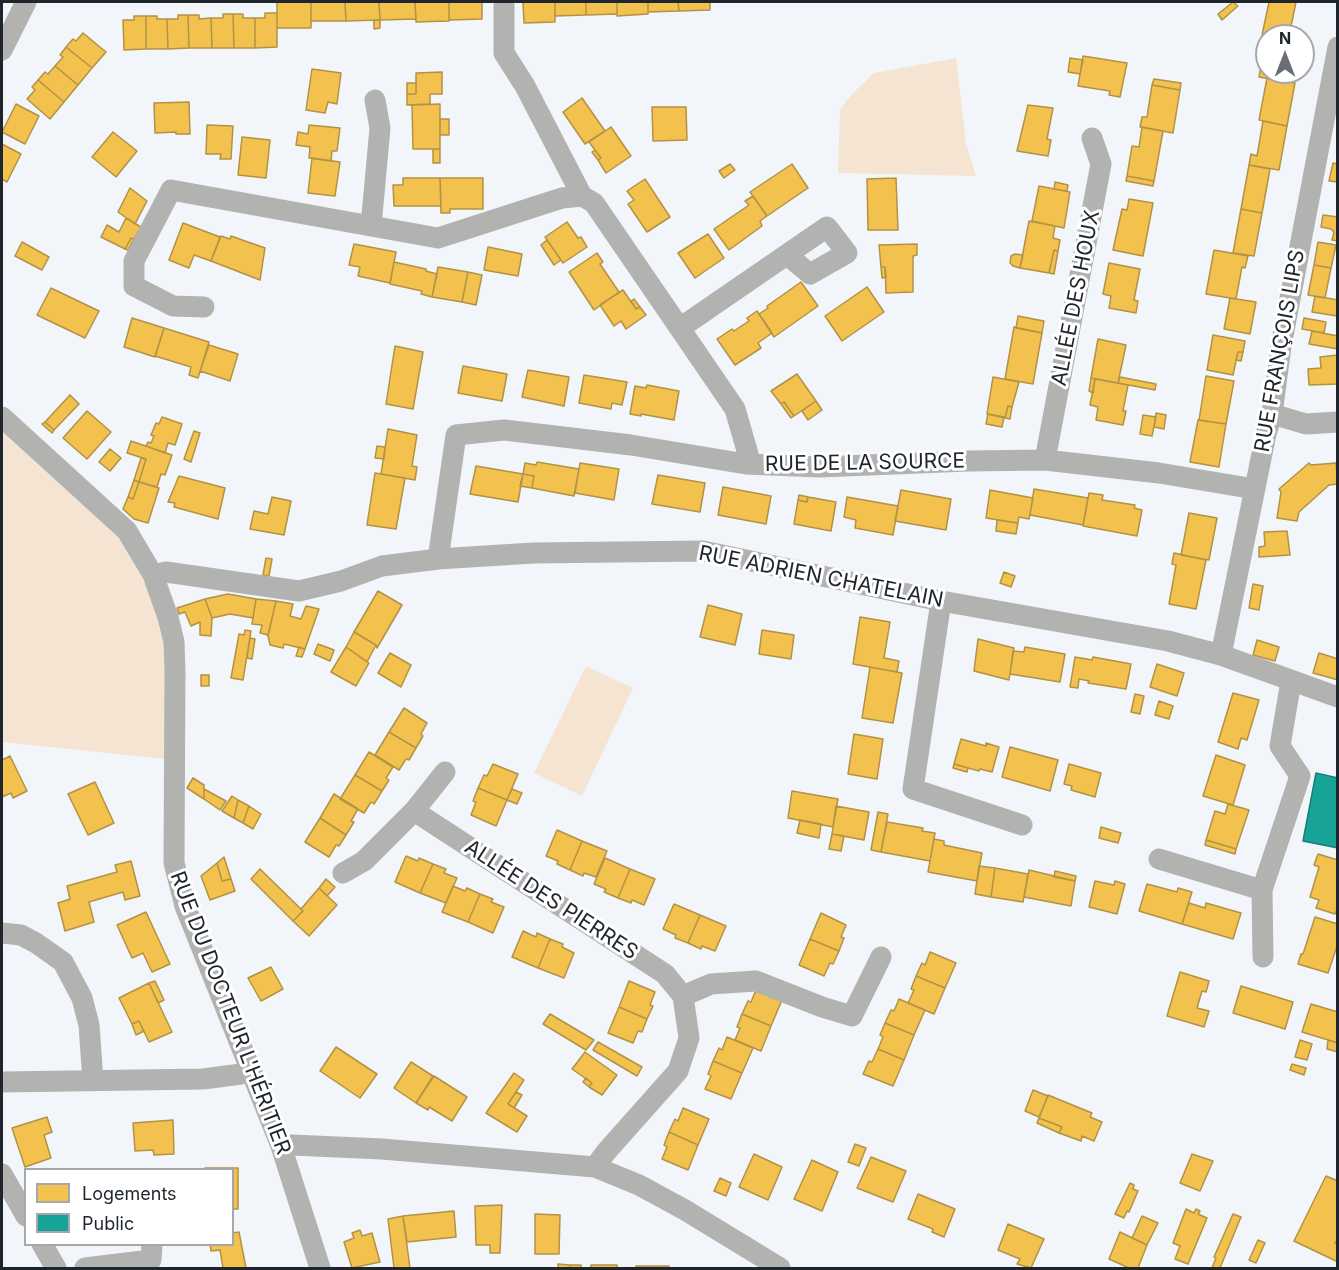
<!DOCTYPE html>
<html>
<head>
<meta charset="utf-8">
<style>
	body { margin:0 }
	#map { position:relative; width:1339px; height:1270px; overflow:hidden; background:#f2f6fa; font-family:Inter,sans-serif }
	canvas { display:block }
	.frame { position:absolute; inset:0; border:3px solid #1e252c; pointer-events:none }
	.legend { position:absolute; left:24px; top:1168px; width:210px; height:78px; box-sizing:border-box; background:#fff; border:2px solid #a5a8ab; margin:0; padding:8px 10px; list-style:none; font-size:18px; color:#1e252c }
	.legend li { display:flex; align-items:center; gap:12px; height:30px }
	.legend b { width:30px; border:2px solid #a5a8ab }
	.north { position:absolute; left:1255px; top:24px; width:60px; height:60px; box-sizing:border-box; background:#fff; border:2px solid #a5a8ab; border-radius:50%; rotate:0deg; font-size:16px; font-weight:700; line-height:24px; text-align:center; color:#1e252c }
	.north::after { content:''; display:block; margin:auto; width:21px; height:27px; background:#686e74; clip-path:polygon(50% 0,100% 100%,50% 72%,0 100%) }
</style>
</head>
<body>
<div id="map">
<canvas width="1339" height="1270"></canvas>
<div class="frame"></div>
<ul class="legend">
<li><b style="height:16px;background:#f2c14e"></b>Logements</li>
<li><b style="height:16px;background:#17a398"></b>Public</li>
</ul>
<div class="north">N</div>
</div>
<script>
const c = document.querySelector('canvas').getContext('2d');
c.lineJoin = 'round';
function fillPath(path, color) { c.fillStyle = color; c.fill(path, 'evenodd'); }
const shape = rows => new Path2D(rows.map(r => 'M' + r).join(''));
function stroke(path, color, width, dash) { c.strokeStyle = color; c.lineWidth = width; c.lineCap = dash ? 'butt' : 'round'; c.setLineDash(dash || []); c.stroke(path); }
function write(font, color, halo, rows, align = 'center') {
  c.font = font + ' Inter,sans-serif'; c.lineWidth = 6; c.setLineDash([]); c.textBaseline = 'middle'; c.strokeStyle = halo; c.fillStyle = color; for (const [text, x, y, turn = 0] of rows) {
    c.save(); c.translate(x, y); c.rotate((+turn || 0) * Math.PI / 180); c.textAlign = isNaN(turn) ? turn : align; if (halo) c.strokeText(text, 0, 0); c.fillText(text, 0, 0); c.restore();
  }
}
const green = shape([
	[956,58,966,143,976,176,838,173,840,109,852,94,874,73],
	[2,432,120,539,148,589,166,643,165,759,2,742],
	[586,666,633,688,582,796,534,773]
]);
const homes = shape([
	[277,2,311,2,311,28,277,28,277,2],
	[311,2,345,2,346,21,311,21,311,2],
	[345,2,379,2,380,20,346,21,345,2],
	[379,2,415,2,416,19,380,20,379,2],
	[415,2,449,2,449,21,416,22,415,2],
	[449,2,482,2,482,19,449,20,449,2],
	[523,2,555,2,555,22,524,23,523,2],
	[555,2,586,2,586,15,555,16,555,2],
	[586,2,617,2,617,14,586,15,586,2],
	[617,2,648,2,648,14,617,16,617,2],
	[648,2,678,2,679,11,648,12,648,2],
	[678,2,710,2,710,10,679,11,678,2],
	[1233,2,1238,6,1222,20,1218,14,1233,2],
	[1269,2,1296,2,1289,36,1262,35,1269,2],
	[265,13,277,13,277,47,255,48,255,18,265,18,265,13],
	[223,14,233,14,234,48,212,48,211,18,223,18,223,14],
	[233,14,243,14,243,18,255,18,255,48,234,48,233,14],
	[178,15,188,15,189,48,168,49,167,19,178,19,178,15],
	[188,15,199,15,199,19,211,18,212,48,189,48,188,15],
	[134,16,146,16,146,49,124,50,123,20,134,20,134,16],
	[146,16,157,16,157,19,167,19,168,49,146,49,146,16],
	[374,20,380,20,380,28,374,29,374,20],
	[83,33,106,52,92,68,66,47,73,39,76,41,83,33],
	[66,47,92,68,78,85,55,66,63,57,60,55,66,47],
	[1264,47,1267,48,1267,72,1289,72,1288,82,1259,77,1264,47],
	[1083,56,1127,63,1120,97,1109,95,1110,91,1078,86,1083,56],
	[1070,58,1083,60,1080,74,1068,72,1070,58],
	[55,66,78,85,64,102,38,80,45,72,48,74,55,66],
	[312,69,341,73,337,104,328,102,325,113,306,110,312,69],
	[442,72,442,94,430,94,430,104,407,105,407,94,416,94,416,73,442,72],
	[1267,78,1295,83,1287,126,1259,120,1267,78],
	[1154,79,1181,83,1180,90,1152,85,1154,79],
	[38,80,64,102,50,119,27,99,35,90,32,87,38,80],
	[407,83,416,83,416,94,407,94,407,83],
	[1152,85,1180,90,1173,133,1140,127,1142,117,1147,117,1152,85],
	[582,98,605,131,585,144,563,112,582,98],
	[189,102,190,134,176,134,176,132,155,133,154,103,189,102],
	[16,104,39,116,25,144,2,132,16,104],
	[440,104,440,149,413,149,412,105,440,104],
	[1028,105,1053,108,1047,139,1051,140,1048,156,1017,151,1028,105],
	[652,107,686,107,687,140,653,141,652,107],
	[440,119,449,119,449,135,440,135,440,119],
	[1263,121,1287,126,1279,170,1249,165,1251,154,1257,156,1263,121],
	[207,125,233,126,231,159,220,159,221,154,206,154,207,125],
	[309,125,340,128,337,151,332,151,331,161,309,158,310,147,296,145,298,132,308,134,309,125],
	[611,127,631,156,606,173,598,160,601,158,589,142,611,127],
	[1142,127,1163,131,1154,181,1127,176,1132,146,1139,147,1142,127],
	[113,132,137,151,116,177,92,157,113,132],
	[242,137,270,140,266,178,238,175,242,137],
	[2,144,21,154,7,182,2,179,2,144],
	[433,149,440,149,440,163,433,163,433,149],
	[595,150,601,158,598,160,592,152,595,150],
	[312,158,340,162,335,196,308,193,312,158],
	[1333,163,1338,164,1338,182,1329,181,1333,163],
	[730,164,735,170,724,178,719,171,730,164],
	[792,164,808,188,767,216,750,192,792,164],
	[1249,165,1270,169,1262,213,1241,209,1249,165],
	[1127,176,1154,181,1153,186,1126,181,1127,176],
	[403,178,440,178,441,206,394,206,393,185,403,185,403,178],
	[440,178,483,178,483,209,450,209,450,213,441,213,440,178],
	[896,178,898,230,868,230,867,179,896,178],
	[645,179,670,217,647,232,628,204,634,200,627,191,645,179],
	[1055,182,1068,185,1067,191,1054,189,1055,182],
	[1039,186,1070,192,1064,228,1032,221,1039,186],
	[130,188,147,201,135,224,118,212,130,188],
	[753,196,767,216,760,221,762,226,729,250,714,229,749,205,745,201,753,196],
	[1129,199,1153,203,1143,256,1113,250,1122,209,1127,210,1129,199],
	[1241,209,1262,213,1254,256,1233,253,1241,209],
	[1323,215,1338,217,1338,241,1332,240,1334,232,1331,229,1321,227,1323,215],
	[126,218,141,227,134,239,131,238,125,249,101,237,107,225,119,232,126,218],
	[1029,221,1055,226,1053,238,1060,240,1058,251,1054,250,1049,273,1020,268,1029,221],
	[567,222,578,238,581,237,587,247,563,263,545,237,567,222],
	[183,223,220,237,211,261,194,255,189,268,169,260,183,223],
	[708,234,724,258,695,278,678,253,708,234],
	[221,236,230,239,231,236,265,248,260,280,211,261,221,236],
	[131,238,134,239,128,250,125,249,131,238],
	[547,240,561,260,554,265,541,245,547,240],
	[22,242,49,257,42,270,15,256,22,242],
	[1318,242,1336,245,1331,268,1314,265,1318,242],
	[354,244,396,252,390,283,358,276,360,267,349,265,354,244],
	[917,244,917,255,913,256,913,292,886,293,885,267,881,267,879,245,917,244],
	[488,247,522,254,518,276,484,270,488,247],
	[1054,250,1058,251,1054,274,1049,273,1054,250],
	[1214,250,1248,256,1245,268,1242,267,1236,299,1206,294,1214,250],
	[597,253,603,262,600,264,619,292,594,310,569,272,597,253],
	[1015,254,1023,255,1020,268,1013,266,1010,263,1011,256,1015,254],
	[394,262,426,269,426,271,437,274,432,297,421,294,422,291,390,284,394,262],
	[1109,263,1140,269,1134,300,1138,301,1136,313,1109,308,1111,296,1103,294,1109,263],
	[1314,265,1331,268,1325,298,1308,295,1314,265],
	[438,267,468,272,462,302,432,297,438,267],
	[881,267,885,267,886,277,882,278,881,267],
	[468,272,482,275,476,305,462,302,468,272],
	[801,282,818,306,774,337,759,314,768,308,767,306,801,282],
	[867,287,884,312,842,341,825,316,867,287],
	[51,288,99,311,85,338,37,315,51,288],
	[623,290,636,309,640,307,646,315,626,329,621,321,614,326,600,305,623,290],
	[1315,296,1338,300,1337,316,1312,312,1315,296],
	[1230,298,1256,302,1250,334,1224,329,1230,298],
	[634,299,640,307,636,309,631,301,634,299],
	[757,311,772,333,758,343,761,348,735,365,717,339,732,329,734,331,749,321,747,318,757,311],
	[1018,316,1044,321,1042,333,1016,328,1018,316],
	[132,318,164,328,155,357,124,347,132,318],
	[1304,318,1326,322,1324,333,1302,329,1304,318],
	[1014,327,1042,333,1033,384,1005,379,1014,327],
	[164,328,209,342,198,378,189,375,191,367,155,356,164,328],
	[1312,331,1338,336,1338,349,1309,344,1312,331],
	[1213,335,1245,341,1243,352,1238,352,1233,375,1207,370,1213,335],
	[1098,339,1126,345,1118,383,1091,378,1098,339],
	[209,345,238,354,230,381,200,371,209,345],
	[395,346,423,352,413,409,386,404,395,346],
	[1238,352,1243,352,1241,361,1236,360,1238,352],
	[1338,355,1338,384,1309,385,1308,369,1321,368,1320,357,1338,355],
	[463,366,507,374,502,401,458,393,463,366],
	[528,370,569,377,564,406,522,397,528,370],
	[797,374,816,401,794,416,784,402,781,404,771,391,797,374],
	[584,375,627,382,622,405,612,403,611,409,579,403,584,375],
	[1206,376,1234,381,1226,424,1199,420,1206,376],
	[993,377,1019,382,1012,407,1008,406,1005,418,987,414,993,377],
	[1120,377,1156,384,1155,390,1118,383,1120,377],
	[1091,378,1095,379,1093,393,1089,391,1091,378],
	[1095,379,1128,385,1123,411,1126,411,1123,425,1096,420,1098,407,1090,405,1095,379],
	[647,385,679,391,674,420,641,414,641,416,630,414,635,386,646,388,647,385],
	[70,395,79,404,54,430,45,422,70,395],
	[816,401,822,410,808,420,802,411,816,401],
	[784,402,794,416,791,418,781,404,784,402],
	[1008,406,1012,407,1010,419,1005,418,1008,406],
	[87,411,111,432,87,459,63,438,87,411],
	[1156,413,1166,415,1164,429,1154,427,1156,413],
	[988,414,1004,417,1002,427,986,424,988,414],
	[1143,415,1156,417,1152,436,1140,434,1143,415],
	[162,417,182,424,175,445,168,443,165,453,146,446,148,442,151,443,154,436,151,435,156,423,159,424,162,417],
	[1198,420,1226,424,1219,467,1190,462,1198,420],
	[45,422,54,430,52,433,42,424,45,422],
	[388,429,417,435,412,466,417,467,415,480,381,474,388,429],
	[194,431,200,433,191,462,184,459,194,431],
	[131,441,172,455,165,475,161,474,157,487,139,482,146,459,127,453,131,441],
	[377,446,385,447,384,459,375,458,377,446],
	[110,449,121,458,110,471,99,462,110,449],
	[141,458,146,459,139,482,134,480,141,458],
	[537,462,579,469,574,496,532,488,534,476,523,474,525,463,536,465,537,462],
	[580,463,619,469,614,500,575,493,580,463],
	[1309,463,1311,465,1336,463,1338,484,1329,485,1299,512,1297,521,1277,518,1281,492,1279,489,1309,463],
	[476,466,523,474,518,502,470,494,476,466],
	[375,473,405,478,396,529,367,525,375,473],
	[523,474,534,476,532,488,520,486,523,474],
	[658,475,705,483,700,512,652,504,658,475],
	[179,476,225,488,218,519,174,507,175,503,168,502,179,476],
	[134,480,139,482,133,499,128,497,134,480],
	[139,482,159,488,148,523,134,519,123,509,128,497,133,499,139,482],
	[723,487,771,496,766,524,718,515,723,487],
	[1034,489,1088,498,1083,525,1030,515,1034,489],
	[901,490,951,499,946,530,895,521,901,490],
	[990,490,1033,498,1029,519,1019,517,1018,523,986,518,990,490],
	[1089,493,1103,495,1102,500,1135,505,1134,508,1142,510,1137,536,1083,526,1089,493],
	[799,495,808,497,807,502,798,500,799,495],
	[272,497,291,501,284,535,250,529,254,511,268,514,272,497],
	[808,497,836,502,831,531,794,524,798,500,807,502,808,497],
	[847,497,898,506,893,535,855,528,856,520,844,517,847,497],
	[1189,513,1217,518,1209,560,1181,555,1189,513],
	[997,520,1018,523,1016,534,996,531,997,520],
	[1287,531,1290,555,1259,557,1259,547,1265,546,1264,532,1287,531],
	[1174,553,1206,560,1196,609,1169,604,1176,565,1172,564,1174,553],
	[266,558,272,559,269,576,263,575,266,558],
	[1004,572,1015,576,1011,587,1000,583,1004,572],
	[1253,584,1263,586,1259,610,1249,608,1253,584],
	[378,591,402,605,377,648,376,645,354,632,378,591],
	[228,594,256,599,253,618,230,614,212,618,205,599,228,594],
	[205,599,212,618,211,636,200,635,200,622,191,626,185,612,179,614,177,608,205,599],
	[256,599,276,601,268,635,260,633,262,625,252,624,256,599],
	[276,601,293,604,290,616,301,619,306,606,319,609,305,649,284,644,283,648,270,645,268,636,276,601],
	[708,605,742,614,735,645,700,637,708,605],
	[860,617,890,622,884,658,899,661,897,672,853,664,860,617],
	[245,630,251,631,243,680,231,678,239,634,244,635,245,630],
	[762,630,794,635,791,659,759,654,762,630],
	[354,632,376,645,367,662,346,647,354,632],
	[250,638,255,639,252,659,247,658,250,638],
	[978,639,1014,648,1009,680,974,671,978,639],
	[1257,640,1279,647,1275,661,1253,655,1257,640],
	[318,644,334,650,330,661,314,654,318,644],
	[299,647,305,649,302,657,296,656,299,647],
	[346,647,369,663,356,686,331,672,346,647],
	[1025,647,1065,654,1060,682,1010,674,1013,651,1024,652,1025,647],
	[390,653,411,665,401,687,378,673,390,653],
	[1319,653,1338,659,1338,680,1313,673,1319,653],
	[1075,657,1092,660,1093,657,1131,664,1126,689,1088,683,1089,681,1079,679,1078,688,1070,687,1075,657],
	[1157,664,1184,673,1177,696,1150,687,1157,664],
	[870,667,902,673,893,723,862,718,870,667],
	[201,675,209,675,209,686,201,686,201,675],
	[1233,693,1259,700,1247,740,1241,738,1238,749,1218,742,1233,693],
	[1135,694,1144,696,1140,714,1131,712,1135,694],
	[1159,701,1173,706,1169,719,1155,715,1159,701],
	[404,708,427,723,421,734,423,736,416,748,389,732,404,708],
	[389,732,416,748,409,760,406,759,399,770,375,755,389,732],
	[854,734,883,739,877,779,848,774,854,734],
	[961,739,986,746,986,743,999,747,992,772,980,769,979,771,954,764,961,739],
	[1010,747,1058,760,1050,791,1002,777,1010,747],
	[369,752,393,767,386,778,389,780,382,791,355,775,369,752],
	[1216,755,1245,765,1233,805,1203,796,1216,755],
	[10,756,27,791,13,798,11,793,2,797,2,760,10,756],
	[493,764,518,774,507,800,478,788,484,775,487,776,493,764],
	[954,764,968,768,967,772,953,768,954,764],
	[1069,764,1101,773,1095,797,1071,790,1072,786,1064,784,1069,764],
	[355,775,382,791,374,804,371,802,364,813,340,799,355,775],
	[193,778,204,785,204,799,187,788,193,778],
	[95,782,114,823,88,835,68,794,95,782],
	[478,788,507,800,496,826,471,815,476,802,473,801,478,788],
	[204,789,226,801,220,810,204,799,204,789],
	[512,789,522,793,517,804,507,800,512,789],
	[792,791,838,799,833,827,788,818,792,791],
	[334,794,358,809,351,821,354,822,346,835,320,818,334,794],
	[232,796,238,800,234,818,222,811,232,796],
	[238,800,249,806,243,823,234,818,238,800],
	[1228,804,1249,810,1236,849,1206,840,1215,811,1225,814,1228,804],
	[249,806,261,814,253,829,243,823,249,806],
	[836,806,869,812,864,840,832,834,836,806],
	[878,812,888,814,881,852,871,850,878,812],
	[320,818,346,835,339,846,336,845,329,857,305,842,320,818],
	[800,820,821,824,819,838,797,833,800,820],
	[887,822,923,828,922,831,935,833,930,861,881,852,887,822],
	[1101,827,1121,833,1118,843,1099,838,1101,827],
	[557,830,582,841,570,870,557,864,558,861,546,856,557,830],
	[832,834,844,836,841,851,829,849,832,834],
	[934,839,944,841,944,845,982,853,977,881,928,872,934,839],
	[1206,840,1236,849,1235,854,1205,845,1206,840],
	[582,841,607,851,596,877,584,873,583,876,570,870,582,841],
	[1318,854,1338,860,1338,907,1335,914,1316,908,1319,900,1310,897,1319,867,1314,865,1318,854],
	[406,856,418,861,419,858,433,864,420,893,395,882,406,856],
	[224,857,231,879,222,881,217,863,224,857],
	[605,858,630,869,618,898,604,892,606,889,594,884,605,858],
	[131,861,140,896,125,900,123,892,89,902,94,922,65,931,58,903,70,899,67,886,117,872,115,865,131,861],
	[217,863,222,881,231,879,235,891,210,900,201,876,217,863],
	[433,864,446,869,444,873,457,878,446,903,420,893,433,864],
	[979,866,995,868,991,897,975,894,979,866],
	[995,868,1028,874,1023,902,991,897,995,868],
	[260,869,303,911,293,921,251,879,260,869],
	[630,869,655,879,644,905,632,900,631,903,618,898,630,869],
	[1029,870,1075,881,1071,906,1024,897,1029,870],
	[1055,871,1076,876,1075,881,1054,877,1055,871],
	[326,879,335,887,327,896,319,888,326,879],
	[1095,881,1114,885,1115,881,1125,884,1117,914,1089,907,1095,881],
	[1147,884,1177,892,1178,888,1192,892,1182,924,1139,911,1147,884],
	[453,886,465,891,467,888,480,894,468,922,442,912,453,886],
	[319,888,337,905,309,936,293,921,303,911,301,909,319,888],
	[480,894,493,899,491,902,504,907,493,933,468,922,480,894],
	[1189,903,1205,908,1206,903,1241,913,1233,939,1182,924,1189,903],
	[674,904,700,915,688,943,675,938,676,935,663,929,674,904],
	[146,912,170,964,152,972,143,953,132,958,117,925,146,912],
	[821,913,846,925,841,937,844,938,839,951,810,939,821,913],
	[700,915,726,926,715,951,702,946,701,949,688,943,700,915],
	[1315,917,1338,924,1338,943,1328,973,1298,964,1301,954,1303,954,1315,917],
	[523,931,536,937,537,933,550,939,538,968,512,957,523,931],
	[550,939,563,944,562,947,574,953,564,978,538,968,550,939],
	[810,939,839,951,833,964,830,963,824,976,799,965,810,939],
	[930,952,956,963,945,988,916,976,922,963,925,965,930,952],
	[271,967,283,989,261,1001,248,978,271,967],
	[1180,972,1209,981,1206,992,1202,991,1197,1008,1209,1011,1204,1027,1167,1016,1180,972],
	[916,976,945,988,934,1014,908,1003,914,990,911,989,916,976],
	[155,981,164,1000,158,1003,149,983,155,981],
	[629,981,655,992,650,1005,653,1006,647,1019,619,1007,629,981],
	[149,983,172,1032,149,1042,139,1021,132,1024,119,998,149,983],
	[1241,986,1293,1002,1285,1029,1233,1013,1241,986],
	[756,990,782,1000,771,1026,742,1014,748,1001,751,1002,756,990],
	[899,999,925,1010,914,1035,885,1023,891,1010,894,1011,899,999],
	[1311,1004,1338,1012,1338,1043,1302,1032,1311,1004],
	[619,1007,647,1019,642,1032,638,1031,633,1043,608,1033,619,1007],
	[550,1014,594,1040,586,1050,543,1024,550,1014],
	[742,1014,771,1026,761,1051,735,1040,740,1028,737,1027,742,1014],
	[139,1021,144,1031,136,1035,132,1024,139,1021],
	[885,1023,914,1035,904,1060,878,1049,883,1037,880,1035,885,1023],
	[727,1037,753,1048,742,1073,713,1061,719,1048,722,1050,727,1037],
	[1300,1040,1312,1044,1307,1060,1295,1057,1300,1040],
	[1328,1040,1338,1043,1338,1052,1327,1049,1328,1040],
	[598,1042,642,1067,637,1076,593,1050,598,1042],
	[336,1047,377,1074,360,1098,320,1071,336,1047],
	[878,1049,904,1060,893,1086,863,1074,869,1061,872,1062,878,1049],
	[585,1052,617,1075,602,1095,589,1087,592,1083,572,1069,585,1052],
	[713,1061,742,1073,731,1099,705,1089,711,1076,708,1074,713,1061],
	[411,1062,433,1076,416,1103,394,1088,411,1062],
	[1292,1064,1306,1068,1304,1075,1290,1070,1292,1064],
	[514,1073,524,1080,508,1104,527,1116,517,1132,486,1113,514,1073],
	[434,1076,467,1097,452,1121,429,1107,428,1110,416,1103,434,1076],
	[586,1078,592,1083,589,1087,583,1082,586,1078],
	[1033,1090,1048,1096,1039,1117,1025,1111,1033,1090],
	[516,1092,522,1095,514,1108,508,1104,516,1092],
	[1048,1095,1092,1113,1090,1117,1102,1122,1094,1141,1082,1136,1081,1141,1059,1133,1062,1127,1039,1118,1048,1095],
	[683,1108,709,1119,698,1145,669,1132,675,1119,678,1121,683,1108],
	[47,1117,52,1132,44,1135,51,1158,25,1167,12,1128,47,1117],
	[1039,1118,1062,1127,1059,1133,1037,1123,1039,1118],
	[173,1120,174,1154,154,1155,153,1150,135,1151,133,1123,173,1120],
	[669,1132,698,1145,688,1170,662,1159,667,1147,664,1145,669,1132],
	[855,1144,866,1148,859,1166,848,1162,855,1144],
	[754,1154,782,1167,768,1200,739,1187,754,1154],
	[1192,1154,1213,1161,1200,1191,1180,1183,1192,1154],
	[871,1157,906,1171,893,1202,857,1188,871,1157],
	[812,1160,838,1172,822,1211,794,1199,812,1160],
	[205,1168,238,1168,238,1209,232,1209,232,1170,205,1168],
	[1326,1176,1338,1181,1338,1239,1335,1243,1338,1244,1338,1262,1294,1241,1326,1176],
	[720,1178,731,1183,726,1196,714,1191,720,1178],
	[1130,1183,1134,1185,1133,1189,1138,1191,1129,1212,1127,1211,1124,1218,1115,1214,1130,1183],
	[918,1194,955,1209,944,1237,932,1232,933,1229,908,1219,918,1194],
	[502,1205,500,1253,490,1253,490,1245,476,1245,475,1206,502,1205],
	[1186,1209,1194,1213,1196,1209,1200,1211,1198,1214,1207,1218,1188,1264,1175,1259,1180,1246,1173,1243,1186,1209],
	[454,1211,456,1237,407,1242,403,1216,454,1211],
	[535,1214,560,1215,559,1254,535,1254,535,1214],
	[1233,1214,1241,1217,1220,1268,1212,1268,1216,1258,1214,1257,1233,1214],
	[403,1216,410,1268,394,1268,388,1219,403,1216],
	[1142,1216,1158,1223,1147,1245,1132,1238,1142,1216],
	[1008,1224,1044,1239,1031,1268,1017,1264,1020,1259,998,1250,1008,1224],
	[360,1230,362,1236,372,1233,380,1262,352,1268,344,1242,354,1238,352,1233,360,1230],
	[239,1232,246,1268,223,1268,220,1250,211,1251,210,1244,232,1244,232,1233,239,1232],
	[1120,1232,1147,1245,1138,1268,1129,1268,1109,1259,1120,1232],
	[1258,1240,1265,1243,1256,1263,1249,1260,1258,1240],
	[558,1264,570,1265,570,1268,558,1268,558,1264],
	[570,1265,581,1265,581,1268,570,1268,570,1265],
	[591,1265,617,1265,617,1268,591,1268,591,1265],
	[636,1266,653,1266,653,1268,636,1268,636,1266],
	[653,1266,669,1266,669,1268,653,1268,653,1266]
]);
const public = shape([
	[1316,773,1338,778,1338,848,1303,841,1316,773]
]);
const minor = shape([
	[504,2,504,53,525,86,582,196,594,203,735,409,748,454,746,464],
	[2,50,26,2],
	[375,100,380,128,371,226,438,238,562,198,582,196],
	[204,307,173,306,134,286,134,261,171,190,371,226],
	[680,328,827,227,847,253,810,274,787,255],
	[1272,414,1306,424,1338,422],
	[2,417,127,531,153,575,168,617,174,642,175,671,174,863,185,906,281,1146,320,1268],
	[1045,460,1101,164,1092,138],
	[438,559,456,435,504,430,631,445,746,464,819,467,969,461,1045,460,1159,473,1255,489],
	[153,575,166,572,299,591,341,581,382,566,438,559,533,553,703,551,941,601,1168,641,1221,655,1338,697],
	[941,601,913,789,1022,825],
	[1221,655,1266,434,1272,414,1281,346,1338,47],
	[414,811,665,974,683,996,689,1038,678,1071,606,1152,595,1167],
	[1159,859,1262,890],
	[343,873,364,861,414,811,445,772],
	[2,933,21,935,36,943,63,962,82,998,89,1025,93,1081],
	[1263,957,1262,890,1300,776,1280,746,1291,681],
	[683,996,711,984,756,981,822,1007,852,1016,881,957],
	[2,1082,203,1079,241,1074,252,1070],
	[281,1146,292,1145,382,1149,595,1167,639,1185,685,1210,780,1268],
	[2,1174,26,1216],
	[42,1244,56,1268],
	[85,1268,151,1260,152,1244]
]);
const streetNames = [
	["ALLÉE DES HOUX",1076,298,-79],
	["RUE FRANÇOIS LIPS",1280,351,-80],
	["RUE DE LA SOURCE",865,463,-1],
	["RUE ADRIEN CHATELAIN",821,577,11],
	["ALLÉE DES PIERRES",551,900,33],
	["RUE DU DOCTEUR L'HÉRITIER",230,1013,69]
];
fillPath(green, '#f5e4d2');
fillPath(homes, '#f2c14e');
stroke(homes, '#b29244', 1.5);
fillPath(public, '#17a398');
stroke(public, '#197d78', 1.5);
stroke(minor, '#b2b2b1', 21);
write('21px', '#1e252c', '#fff', streetNames);
</script>
</body>
</html>
